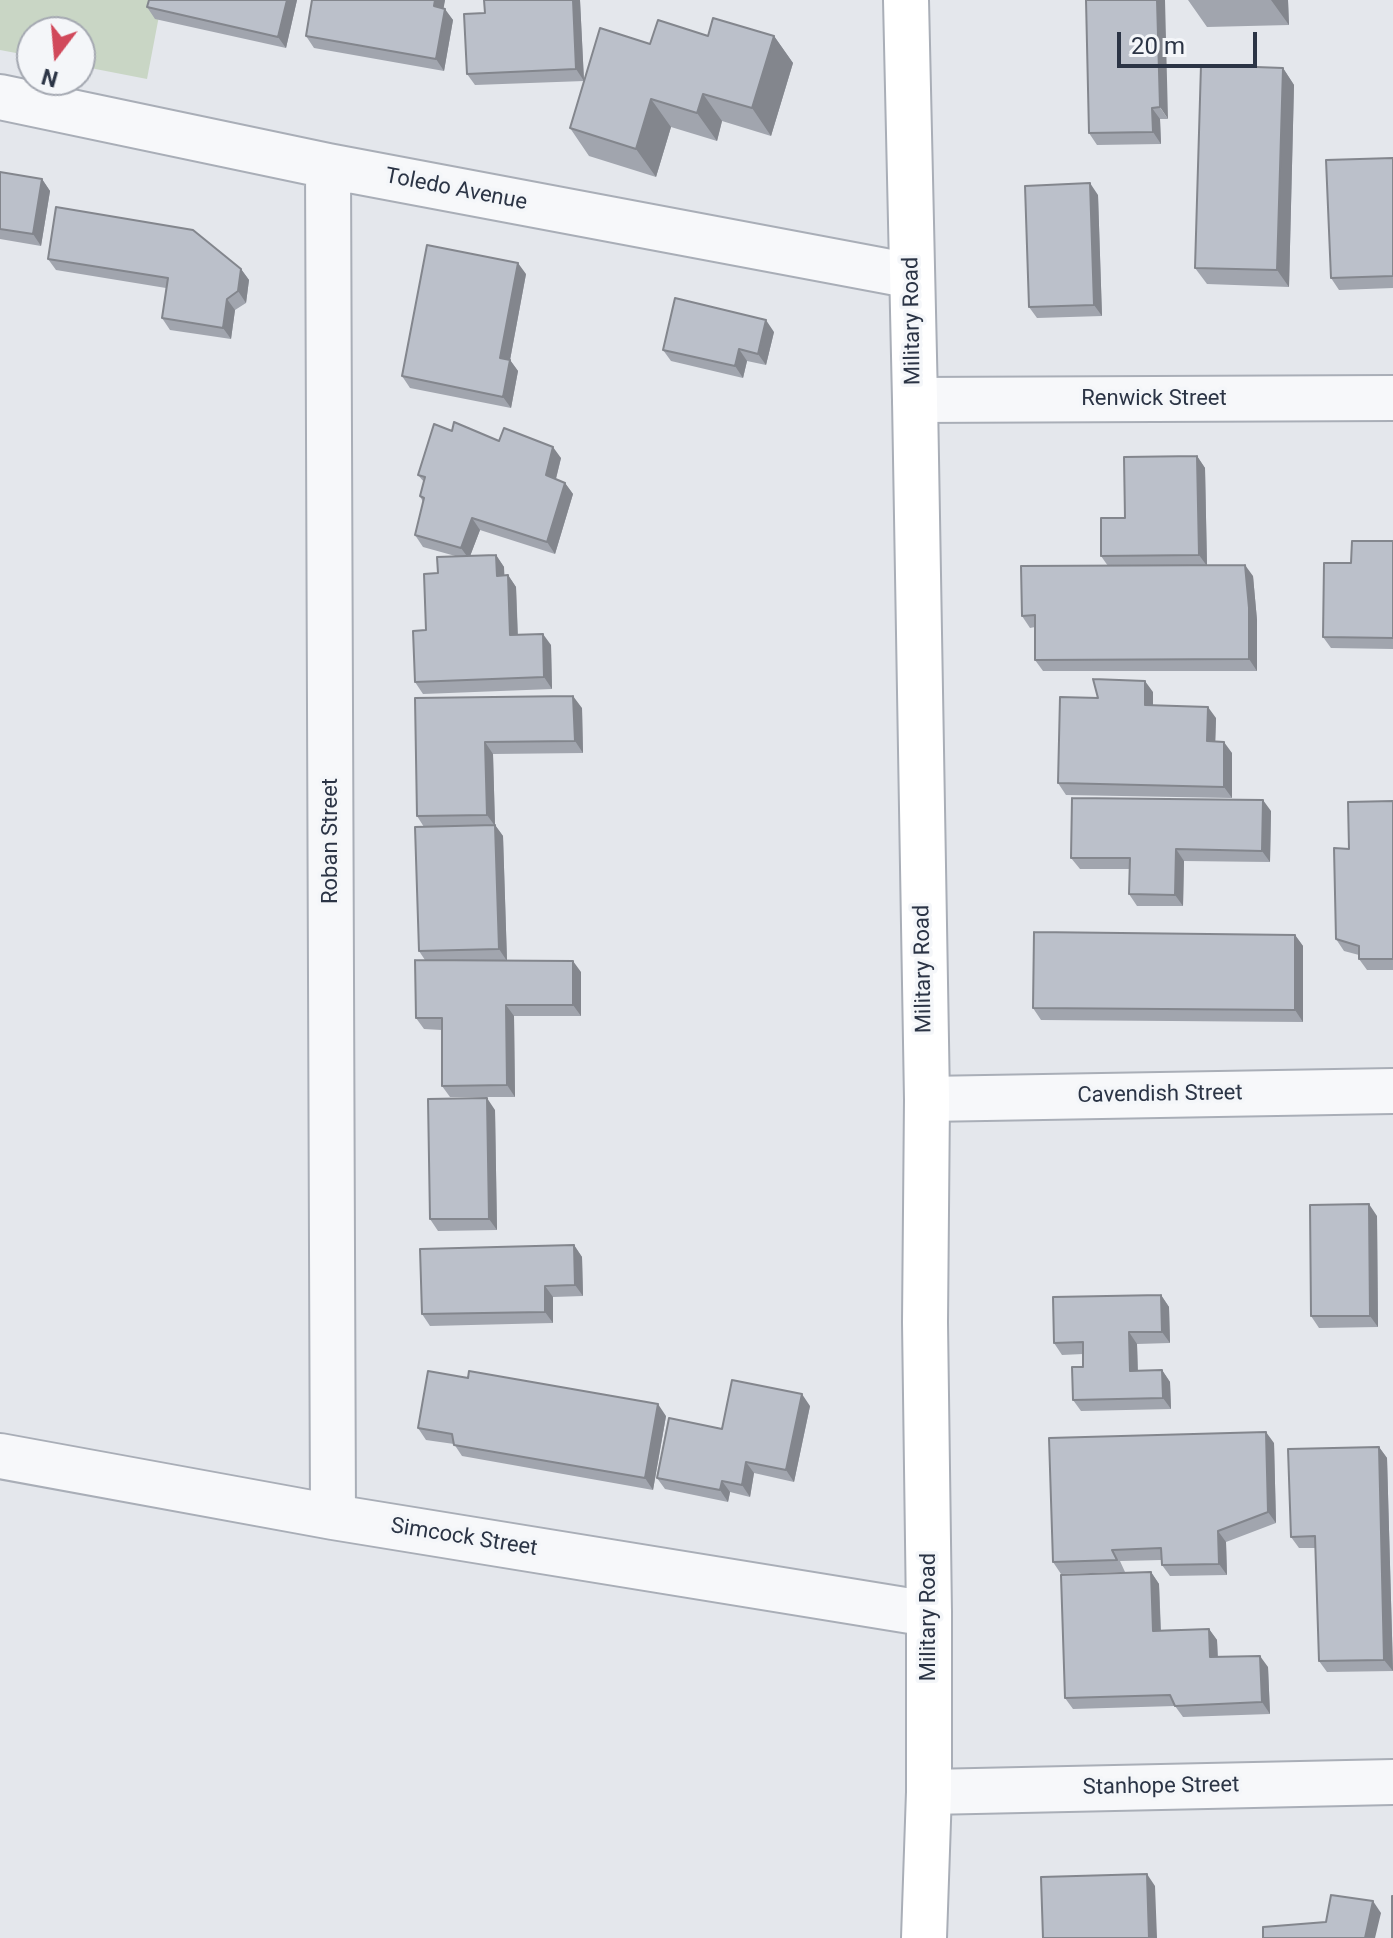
<!DOCTYPE html>
<html>
<head>
<meta charset="utf-8">
<style>
	body { margin:0 }
	#map { position:relative; width:1393px; height:1938px; overflow:hidden; background:#e4e7ec; font-family:Roboto,sans-serif }
	canvas { display:block }
	.north { position:absolute; left:16px; top:16px; width:80px; height:80px; box-sizing:border-box; background:#f4f6f9; border:2px solid #a4a8b1; border-radius:50%; rotate:196deg; font-size:22px; font-weight:700; line-height:32px; text-align:center; color:#2b3445 }
	.north::after { content:''; display:block; margin:auto; width:28px; height:36px; background:#d1495b; clip-path:polygon(50% 0,100% 100%,50% 72%,0 100%) }
	.scale { position:absolute; left:1117px; top:32px; width:140px; height:36px; box-sizing:border-box; border:4px solid #2b3445; border-top:0; padding-left:10px; font-size:24px; line-height:28px; white-space:nowrap; color:#2b3445; -webkit-text-stroke:6px #f4f6f9; paint-order:stroke }
</style>
</head>
<body>
<div id="map">
<canvas width="1393" height="1938"></canvas>
<div class="north">N</div>
<div class="scale">20 m</div>
</div>
<script>
const c = document.querySelector('canvas').getContext('2d');
c.lineJoin = 'round';
function fillPath(path, color) { c.fillStyle = color; c.fill(path, 'evenodd'); }
const shape = rows => new Path2D(rows.map(r => 'M' + r).join(''));
function stroke(path, color, width, dash) { c.strokeStyle = color; c.lineWidth = width; c.lineCap = dash ? 'butt' : 'round'; c.setLineDash(dash || []); c.stroke(path); }
function write(font, color, halo, rows, align = 'center') {
  c.font = font + ' Roboto,sans-serif'; c.lineWidth = 7; c.setLineDash([]); c.textBaseline = 'middle'; c.strokeStyle = halo; c.fillStyle = color; for (const [text, x, y, turn = 0] of rows) {
    c.save(); c.translate(x, y); c.rotate((+turn || 0) * Math.PI / 180); c.textAlign = isNaN(turn) ? turn : align; if (halo) c.strokeText(text, 0, 0); c.fillText(text, 0, 0); c.restore();
  }
}
const green = shape([
	[0,0,162,0,147,79,80,66,80,32,32,32,32,56,0,50]
]);
const street = shape([
	[0,97,328,166,912,276],
	[328,166,333,1517],
	[915,400,1393,398],
	[927,1099,1393,1091],
	[0,1456,333,1517,929,1614],
	[929,1792,1393,1782]
]);
const secondary = shape([
	[906,0,915,400,927,1099,925,1322,929,1614,929,1792,924,1938]
]);
const wall = shape([
	[297,0,286,48,155,19,147,7],
	[312,0,445,0,443,8,453,20,444,71,314,48,306,36],
	[580,0,584,81,475,85,467,74,485,13],
	[1086,0,1168,119,1160,119,1161,144,1097,145,1089,133],
	[1188,0,1288,0,1289,25,1207,27],
	[708,36,774,36,793,63,771,136,722,121,717,141,671,127,656,177,589,156,570,128,650,44],
	[1283,68,1294,85,1289,287,1207,284,1195,268],
	[1393,158,1393,288,1339,290,1331,278],
	[0,172,42,179,50,191,41,246,0,239],
	[1098,195,1102,316,1037,318,1029,307],
	[48,259,241,269,249,280,246,303,235,310,231,339,170,330,162,318,166,288,56,270],
	[526,274,510,360,518,371,511,408,410,388,402,376],
	[774,332,766,365,747,361,743,378,671,361,663,350],
	[452,431,499,441,561,458,556,479,565,483,573,494,555,554,480,530,470,556,496,555,504,567,504,575,508,575,516,587,518,635,551,645,552,689,423,694,415,682,426,630,459,557,423,547,415,535,423,502,420,496,424,482,418,475],
	[1197,456,1205,468,1207,565,1253,576,1257,620,1257,671,1043,671,1035,660,1035,627,1030,628,1022,616,1108,566,1101,556,1125,518],
	[1393,541,1393,649,1331,648,1323,637,1351,563],
	[1153,692,1153,705,1216,718,1215,741,1232,753,1232,798,1066,795,1058,783,1098,698],
	[415,698,582,708,583,753,493,754,495,825,503,836,507,961,581,972,581,1016,514,1016,515,1097,450,1097,442,1086,442,1030,424,1029,416,1018,425,960,419,951,424,827,417,816],
	[1393,801,1393,970,1367,970,1359,959,1359,955,1344,951,1336,939,1349,849],
	[1271,811,1270,862,1184,861,1183,906,1137,906,1129,894,1129,869,1080,869,1071,858],
	[1295,935,1303,946,1303,1022,1041,1020,1033,1008],
	[495,1110,497,1230,438,1231,430,1219],
	[1377,1216,1378,1327,1319,1328,1311,1316],
	[574,1245,582,1257,583,1296,553,1297,553,1323,430,1326,422,1314],
	[1161,1295,1169,1307,1170,1343,1137,1344,1138,1371,1162,1370,1170,1382,1171,1409,1081,1411,1073,1400,1083,1367,1083,1354,1062,1355,1054,1343],
	[810,1406,794,1482,754,1473,750,1497,730,1492,728,1502,665,1489,657,1478,722,1429],
	[666,1416,653,1490,462,1456,454,1444,426,1440,418,1428],
	[1274,1443,1276,1523,1226,1542,1227,1575,1170,1576,1162,1565,1161,1560,1120,1561,1125,1572,1061,1574,1053,1562],
	[1379,1447,1387,1458,1393,1671,1327,1672,1319,1661,1315,1548,1299,1548,1291,1537],
	[1151,1572,1159,1584,1161,1630,1209,1629,1217,1640,1218,1657,1268,1667,1270,1714,1183,1717,1175,1706,1073,1709,1065,1698]
]);
const shadedWall = shape([
	[287,0,297,0,286,48,278,37],
	[435,0,445,0,442,18,434,6],
	[573,0,580,0,584,81,576,69],
	[1157,0,1165,0,1168,119,1160,107],
	[1271,0,1288,0,1289,25],
	[445,9,453,20,444,71,436,59],
	[774,36,793,63,771,136,752,108],
	[1283,68,1294,85,1289,287,1277,270],
	[703,94,722,121,717,141,697,113],
	[651,99,671,127,656,177,636,149],
	[1152,108,1160,119,1161,144,1153,132],
	[42,179,50,191,41,246,33,234],
	[1090,183,1098,195,1102,316,1094,305],
	[518,263,526,274,510,360,518,371,511,408,503,397,500,358],
	[241,269,249,280,246,303,238,291],
	[227,299,235,310,231,339,223,328],
	[766,320,774,332,766,365,758,354],
	[739,349,747,361,743,378,735,366],
	[553,447,561,458,554,486,546,475],
	[1197,456,1205,468,1207,566,1199,555],
	[565,483,573,494,555,554,547,542],
	[472,518,480,530,469,559,461,548],
	[496,555,504,567,505,587,497,576],
	[1245,565,1253,576,1257,620,1257,671,1249,659],
	[508,575,516,587,518,646,510,635],
	[543,634,551,645,552,689,544,677],
	[1145,681,1153,692,1153,716,1145,705],
	[573,696,582,708,583,753,575,741],
	[1208,707,1216,718,1215,753,1207,741],
	[485,742,493,754,495,826,487,815],
	[1224,742,1232,753,1232,798,1224,787],
	[1263,800,1271,811,1270,862,1262,851],
	[495,825,503,836,507,961,499,949],
	[1176,849,1184,861,1183,906,1175,895],
	[1295,935,1303,946,1303,1022,1295,1010],
	[573,961,581,972,581,1016,573,1005],
	[506,1005,514,1016,515,1097,507,1085],
	[487,1098,495,1110,497,1230,489,1219],
	[1369,1204,1377,1216,1378,1327,1370,1316],
	[574,1245,582,1257,583,1296,575,1285],
	[545,1286,553,1297,553,1323,545,1312],
	[1161,1295,1169,1307,1170,1343,1162,1332],
	[1129,1332,1137,1344,1138,1382,1130,1371],
	[1162,1370,1170,1382,1171,1409,1163,1398],
	[802,1394,810,1406,794,1482,786,1470],
	[658,1404,666,1416,653,1490,645,1478],
	[1266,1432,1274,1443,1276,1523,1268,1512],
	[1379,1447,1387,1458,1393,1671,1384,1660],
	[746,1462,754,1473,750,1497,742,1485],
	[722,1481,730,1492,728,1502,720,1490],
	[1218,1531,1226,1542,1227,1575,1219,1564],
	[1151,1572,1159,1584,1161,1642,1153,1631],
	[1209,1629,1217,1640,1218,1668,1210,1657],
	[1260,1656,1268,1667,1270,1714,1262,1702],
	[1147,1874,1155,1886,1157,1938,1149,1938],
	[1373,1901,1381,1913,1375,1938,1365,1938]
]);
const building = shape([
	[149,0,287,0,278,37,147,7,149,0],
	[312,0,435,0,434,6,445,9,436,59,306,36,312,0],
	[484,0,573,0,576,69,467,74,464,14,485,13,484,0],
	[1086,0,1157,0,1160,107,1152,108,1153,132,1089,133,1086,0],
	[713,18,774,36,752,108,703,94,697,113,651,99,636,149,570,128,600,28,650,44,658,20,708,36,713,18],
	[1201,65,1283,68,1277,270,1195,268,1201,65],
	[1393,158,1393,276,1331,278,1326,160,1393,158],
	[0,172,42,179,33,234,0,229,0,172],
	[1090,183,1094,305,1029,307,1025,186,1090,183],
	[56,207,193,230,241,269,238,291,227,299,223,328,162,318,168,278,48,259,56,207],
	[427,245,518,263,500,358,510,360,503,397,402,376,427,245],
	[675,298,766,320,758,354,739,349,735,366,663,350,675,298],
	[454,422,499,441,504,428,553,447,546,475,565,483,547,542,472,518,461,548,415,535,424,498,420,496,425,477,418,475,434,424,452,431,454,422],
	[1197,456,1199,555,1101,556,1101,518,1125,518,1124,457,1197,456],
	[1352,541,1393,541,1393,638,1323,637,1324,563,1351,563,1352,541],
	[496,555,497,576,508,575,510,635,543,634,544,677,415,682,413,631,426,630,424,574,438,573,437,557,496,555],
	[1245,565,1249,608,1249,659,1035,660,1035,615,1022,616,1021,566,1245,565],
	[1093,679,1145,681,1145,705,1208,707,1207,741,1224,742,1224,787,1058,783,1060,697,1098,698,1093,679],
	[573,696,575,741,485,742,487,815,417,816,415,698,573,696],
	[1072,798,1263,800,1262,851,1176,849,1175,895,1129,894,1130,858,1071,858,1072,798],
	[1393,801,1393,959,1359,959,1359,946,1336,939,1334,848,1349,849,1348,802,1393,801],
	[495,825,499,949,419,951,415,827,495,825],
	[1034,932,1295,935,1295,1010,1033,1008,1034,932],
	[415,960,573,961,573,1005,506,1005,507,1085,442,1086,442,1018,416,1018,415,960],
	[487,1098,489,1219,430,1219,428,1099,487,1098],
	[1369,1204,1370,1316,1311,1316,1310,1205,1369,1204],
	[574,1245,575,1285,545,1286,545,1312,422,1314,420,1249,574,1245],
	[1161,1295,1162,1332,1129,1332,1130,1371,1162,1370,1163,1398,1073,1400,1072,1367,1083,1367,1083,1342,1054,1343,1053,1297,1161,1295],
	[428,1371,468,1378,469,1371,658,1404,645,1478,454,1445,452,1434,418,1428,428,1371],
	[732,1380,802,1394,786,1470,746,1462,742,1485,722,1481,720,1490,657,1478,669,1418,722,1429,732,1380],
	[1266,1432,1268,1512,1218,1531,1219,1564,1162,1565,1161,1548,1112,1550,1117,1560,1053,1562,1049,1438,1266,1432],
	[1379,1447,1384,1660,1319,1661,1315,1536,1291,1537,1288,1449,1379,1447],
	[1151,1572,1153,1631,1209,1629,1210,1657,1260,1656,1262,1702,1175,1706,1170,1695,1065,1698,1061,1575,1151,1572],
	[1147,1874,1149,1938,1043,1938,1041,1877,1147,1874],
	[1331,1895,1373,1901,1365,1938,1263,1938,1263,1927,1326,1922,1331,1895],
	[1392,1896,1393,1896,1393,1938,1392,1938,1392,1896]
]);
const streetNames = [
	["Toledo Avenue",456,190,11],
	["Military Road",913,321,-91],
	["Renwick Street",1154,399],
	["Roban Street",331,841,-90],
	["Military Road",924,969,-91],
	["Cavendish Street",1160,1095,-1],
	["Simcock Street",464,1538,9],
	["Military Road",929,1617,-90],
	["Stanhope Street",1161,1787,-1]
];
fillPath(green, '#c9d6c5');
stroke(street, '#a9aeb7', 48);
stroke(secondary, '#a9aeb7', 48);
stroke(street, '#f7f8fa', 44);
stroke(secondary, '#fff', 44);
fillPath(wall, '#a1a5ae');
fillPath(shadedWall, '#83868d');
fillPath(building, '#bbc0ca');
stroke(building, '#83868d', 2);
write('22px', '#2b3445', '#f4f6f9', streetNames);
</script>
</body>
</html>
